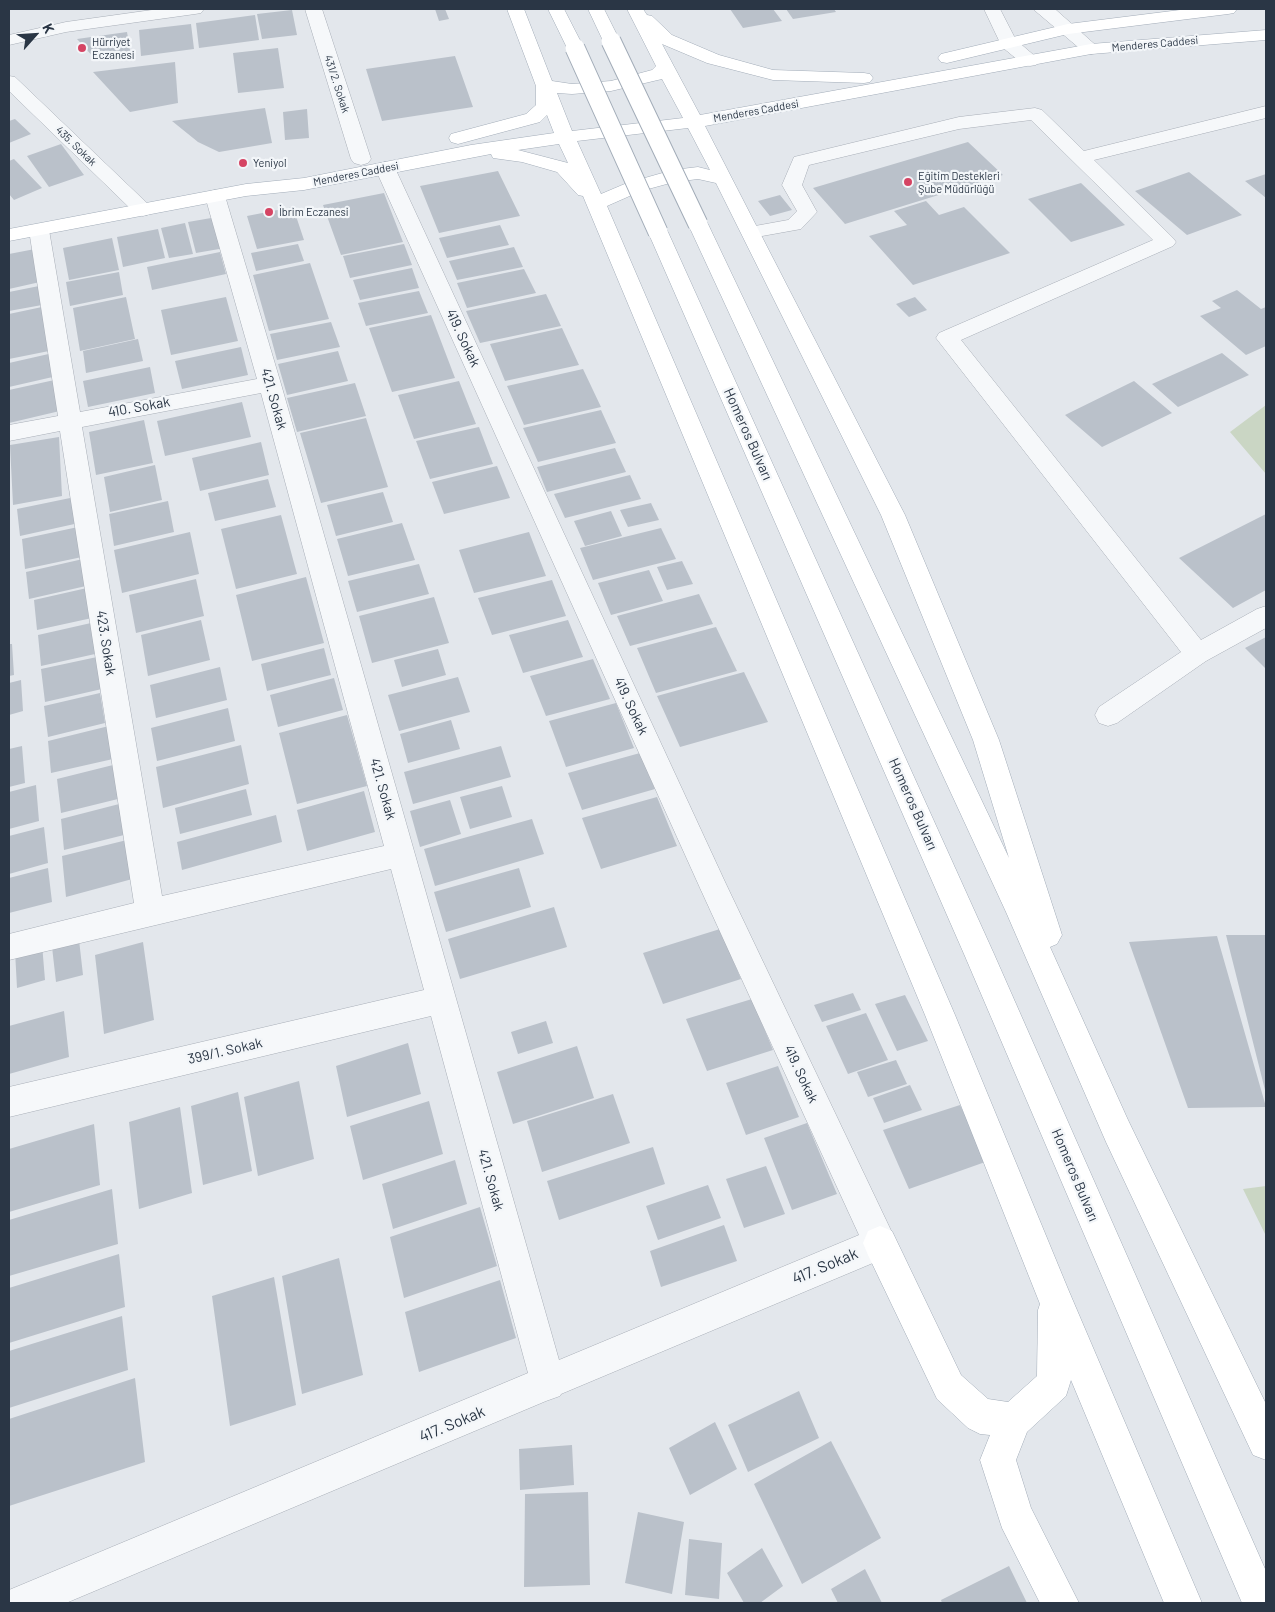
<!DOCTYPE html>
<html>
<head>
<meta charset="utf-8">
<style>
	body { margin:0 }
	#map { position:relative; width:1275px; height:1612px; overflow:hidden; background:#e3e7ec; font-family:Barlow,sans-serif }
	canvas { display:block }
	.frame { position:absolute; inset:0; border:10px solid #2a3645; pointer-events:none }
	.north { position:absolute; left:10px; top:10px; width:50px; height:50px; -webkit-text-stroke:4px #f3f6f9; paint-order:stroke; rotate:64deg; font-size:14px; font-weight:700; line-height:20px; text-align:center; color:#2a3645 }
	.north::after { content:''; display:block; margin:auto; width:18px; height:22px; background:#2a3645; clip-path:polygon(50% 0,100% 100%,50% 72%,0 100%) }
</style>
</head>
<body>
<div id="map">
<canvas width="1275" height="1612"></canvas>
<div class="frame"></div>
<div class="north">K</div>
</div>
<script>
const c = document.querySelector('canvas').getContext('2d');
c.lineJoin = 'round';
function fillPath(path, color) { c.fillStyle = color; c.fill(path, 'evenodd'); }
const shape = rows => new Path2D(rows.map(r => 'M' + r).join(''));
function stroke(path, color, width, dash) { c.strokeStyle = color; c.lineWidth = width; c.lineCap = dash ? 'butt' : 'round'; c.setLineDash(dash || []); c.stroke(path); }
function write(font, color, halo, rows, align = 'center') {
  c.font = font + ' Barlow,sans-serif'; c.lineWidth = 4.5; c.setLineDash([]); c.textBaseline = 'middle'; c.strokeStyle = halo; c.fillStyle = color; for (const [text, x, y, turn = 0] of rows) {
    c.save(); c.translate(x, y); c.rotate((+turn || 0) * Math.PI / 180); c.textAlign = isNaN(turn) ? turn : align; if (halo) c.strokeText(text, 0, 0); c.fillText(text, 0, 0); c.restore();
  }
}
const green = shape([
	[1266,405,1266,474,1230,432],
	[1266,1186,1266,1236,1243,1189]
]);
const building = shape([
	[435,9,445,9,449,19,439,21],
	[730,9,773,9,782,21,743,28],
	[786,9,834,9,836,12,793,19],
	[292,10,297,35,262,39,257,14],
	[255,15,259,40,199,48,196,23],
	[191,24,194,49,141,56,139,30],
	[127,32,131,56,96,60,77,39],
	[278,48,284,88,238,93,233,53],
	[455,56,473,107,382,121,366,69],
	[175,62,178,103,130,112,93,72],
	[265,108,272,143,219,152,198,142,172,121],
	[307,109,309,138,285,140,283,112],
	[15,119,31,134,9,143,9,121],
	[968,142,1003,175,845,224,813,188],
	[61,144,84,175,49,187,27,156],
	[14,159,42,188,14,200,9,194,9,161],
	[498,171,520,216,439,233,420,186],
	[1189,172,1242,215,1187,235,1135,191],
	[1266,174,1266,198,1245,181],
	[1081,183,1125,225,1071,242,1028,199],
	[384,193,403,242,341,255,323,205],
	[780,195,792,210,770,216,758,201],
	[926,201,939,215,964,207,1010,253,913,285,869,236,907,225,894,211],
	[293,207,304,240,257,249,247,216],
	[217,217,225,248,196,253,188,222],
	[185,223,193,254,169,258,161,228],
	[500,225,509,245,447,258,439,238],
	[158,229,165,258,123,267,117,237],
	[112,238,119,270,69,280,63,248],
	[298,244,304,261,256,271,251,253],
	[404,244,412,265,350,278,343,256],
	[514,247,523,267,457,280,449,261],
	[35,249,40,282,9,289,9,254],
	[220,252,226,274,152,290,147,267],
	[310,263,329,319,269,331,253,275],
	[412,268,419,288,360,300,353,280],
	[524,269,536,293,467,308,457,283],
	[119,272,123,295,70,306,66,282],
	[39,286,42,305,9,311,9,292],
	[1237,290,1261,309,1266,307,1266,346,1246,355,1200,316,1221,308,1212,301],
	[419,291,428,313,366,326,358,303],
	[546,294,561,326,480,343,466,311],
	[126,297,135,339,80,351,73,308],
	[226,297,238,341,171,355,161,310],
	[915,297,927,310,909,317,896,304],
	[42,307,49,351,9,359,9,314],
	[431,315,455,378,392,392,369,328],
	[331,322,340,347,277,360,270,334],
	[562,328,579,365,505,381,490,344],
	[138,339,143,361,86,373,83,351],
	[241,347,248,375,182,389,175,361],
	[338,351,348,381,287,395,278,364],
	[53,353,57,376,9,387,9,363],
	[1222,353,1249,375,1178,407,1152,384],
	[150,367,155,393,88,407,83,381],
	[583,369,601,407,524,425,507,386],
	[59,379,64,410,9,423,9,390],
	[459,381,476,424,414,439,398,395],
	[1134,381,1172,413,1102,447,1065,415],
	[355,383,366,416,297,432,287,398],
	[242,402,251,437,165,456,157,421],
	[601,410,616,443,538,462,523,428],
	[366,418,388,487,321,503,300,433],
	[144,420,153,463,96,475,89,432],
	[479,427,493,464,430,479,416,441],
	[59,437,62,496,13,505,10,445],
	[261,442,269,475,200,491,192,458],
	[615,448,626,472,547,492,537,467],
	[155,465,162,500,110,512,104,477],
	[497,466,510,498,444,514,432,482],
	[630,475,641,499,565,518,554,494],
	[268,479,276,507,215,521,208,493],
	[383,492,393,522,336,536,327,505],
	[75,497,79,523,20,536,17,509],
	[168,501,174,532,114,546,109,514],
	[651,503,659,520,628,527,620,510],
	[611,511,622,536,585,546,574,521],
	[1266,514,1266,590,1233,608,1179,558],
	[281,515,297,574,236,589,221,529],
	[402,523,415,560,348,576,337,539],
	[78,527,82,557,25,569,22,539],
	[661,528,676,559,593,580,580,548],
	[190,532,199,574,122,593,114,550],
	[529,532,546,576,474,593,459,550],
	[83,559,86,586,29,599,26,572],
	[682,561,693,584,667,590,657,567],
	[419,564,429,594,357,612,348,581],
	[649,570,663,601,611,615,598,583],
	[306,577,324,643,252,661,236,595],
	[196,579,204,616,136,633,129,595],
	[552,580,566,616,492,635,478,598],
	[87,588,92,618,37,630,34,600],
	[699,594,713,624,630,646,617,616],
	[434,597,449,643,372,663,359,616],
	[201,620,210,660,148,676,141,635],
	[568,620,583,657,523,673,509,635],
	[91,623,95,654,41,666,38,635],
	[716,627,737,671,656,693,637,648],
	[1266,637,1266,669,1245,648],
	[9,644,12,644,14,675,9,676],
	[324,648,331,675,267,691,261,664],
	[438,649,446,675,402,687,394,660],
	[97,657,102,689,45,702,41,669],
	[593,659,610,699,546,716,530,676],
	[220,667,227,700,156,718,150,685],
	[744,672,768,722,680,747,657,696],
	[458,677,470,712,399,731,388,695],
	[334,678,343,710,278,727,270,695],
	[21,680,23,711,9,715,9,683],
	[100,693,105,723,48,737,44,706],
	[616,703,634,748,566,767,549,721],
	[228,708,235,741,157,761,151,728],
	[347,715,367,786,297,804,279,733],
	[451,720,460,749,408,763,400,734],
	[109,726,113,759,51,773,48,741],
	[241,745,249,784,163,808,156,767],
	[22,746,25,783,9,787,9,749],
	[501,746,511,777,413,804,404,772],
	[640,753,655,789,582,810,568,773],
	[117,764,122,798,61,813,57,779],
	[36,785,39,821,9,829,9,792],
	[502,786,512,817,470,829,460,797],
	[246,789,252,815,180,834,175,808],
	[364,791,375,832,307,851,297,810],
	[657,797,677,846,601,869,582,818],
	[450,800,461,834,420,847,410,811],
	[123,803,128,834,64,850,61,819],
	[276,815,282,842,182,870,177,842],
	[532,819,544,854,435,886,424,849],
	[44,827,48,863,9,874,9,836],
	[131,839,136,878,66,897,62,856],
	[48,868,52,902,9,913,9,878],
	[519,868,531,907,446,932,434,892],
	[554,907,567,947,460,979,448,939],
	[720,929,741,979,663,1004,643,953],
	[78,931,83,975,56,982,51,938],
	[1226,935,1266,935,1266,1094],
	[1217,936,1266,1107,1188,1108,1129,942],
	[143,942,154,1020,104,1034,95,955],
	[42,944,45,980,17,988,15,951],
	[853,993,861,1010,822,1022,814,1005],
	[905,995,928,1041,897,1051,875,1004],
	[752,999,773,1050,707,1071,686,1019],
	[64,1011,69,1057,9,1074,9,1026],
	[866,1013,888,1060,848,1074,826,1026],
	[546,1021,553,1043,518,1054,511,1032],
	[408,1043,421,1094,347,1117,336,1066],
	[577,1046,594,1098,513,1124,497,1072],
	[896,1060,907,1084,868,1097,857,1072],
	[778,1066,799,1117,746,1135,726,1083],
	[299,1081,314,1159,258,1176,244,1097],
	[910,1085,922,1110,884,1123,873,1098],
	[238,1092,252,1171,203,1185,191,1106],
	[613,1094,630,1143,542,1172,527,1121],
	[429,1101,443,1154,363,1180,350,1126],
	[960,1105,988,1161,909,1189,883,1130],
	[180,1107,192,1193,139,1209,129,1122],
	[807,1123,837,1194,792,1210,764,1138],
	[94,1124,100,1185,9,1212,9,1149],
	[653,1147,665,1184,559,1220,547,1181],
	[455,1160,467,1204,393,1229,382,1184],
	[766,1166,785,1214,744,1228,726,1179],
	[708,1185,721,1218,658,1240,646,1206],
	[112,1189,118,1244,9,1276,9,1220],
	[480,1207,497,1266,404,1298,390,1237],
	[724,1225,737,1261,661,1287,650,1251],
	[119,1254,125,1307,9,1343,9,1288],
	[339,1258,363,1375,302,1394,282,1276],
	[274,1277,296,1405,230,1426,212,1296],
	[500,1280,516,1338,419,1372,405,1312],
	[122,1316,128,1370,9,1408,9,1351],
	[135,1378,145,1462,9,1506,9,1419],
	[799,1391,819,1438,748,1472,728,1425],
	[715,1422,737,1469,690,1495,669,1448],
	[831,1441,881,1538,802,1584,754,1484],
	[572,1445,574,1485,520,1490,519,1449],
	[588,1492,590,1585,524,1587,525,1494],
	[638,1512,684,1522,672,1594,625,1583],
	[689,1539,722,1543,719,1599,685,1595],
	[762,1548,783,1586,760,1603,744,1603,727,1573],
	[1009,1566,1027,1603,942,1603,941,1600],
	[865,1569,882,1603,838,1603,831,1589]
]);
const minor = shape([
	[159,9,204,9,201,13,195,14,66,32,9,45,9,35,66,22,159,9],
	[305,9,322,9,371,159,368,163,361,165,354,163,351,159,305,9],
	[984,9,1000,9,1016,40,1036,57,1039,61,1036,65,1030,66,1024,65,1002,47,984,9],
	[1033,9,1055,9,1100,49,1097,53,1091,54,1085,53,1033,9],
	[9,76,15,77,150,206,153,210,150,214,143,216,136,214,9,91,9,76],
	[1266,106,1266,118,1094,160,1173,238,1176,242,1173,246,961,340,1201,640,1257,609,1266,606,1266,628,1206,661,1117,723,1108,726,1099,723,1095,715,1099,707,1181,652,936,338,939,333,1153,240,1031,120,959,129,809,165,802,185,817,212,801,229,751,238,744,236,741,232,744,228,788,220,797,211,782,185,794,157,959,117,1035,108,1042,110,1084,151,1266,106],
	[385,162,392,164,395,168,726,884,897,1243,892,1255,561,1394,560,1396,546,1401,66,1603,9,1603,9,1590,528,1373,431,1016,9,1117,9,1087,424,990,391,869,9,960,9,934,134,903,60,431,9,441,9,425,58,416,29,230,32,226,39,224,46,226,49,230,80,412,257,379,205,196,208,192,215,190,222,192,225,196,281,384,559,1360,859,1235,700,888,375,168,378,164,385,162],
	[261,393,384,846,162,896,82,427,261,393]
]);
const major = shape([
	[507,9,524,9,552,81,572,84,611,81,652,70,656,66,627,9,643,9,647,15,652,16,672,35,719,55,773,70,864,73,870,74,873,78,870,82,864,83,773,80,707,63,662,44,700,115,1091,44,1266,30,1266,40,1091,54,705,126,905,515,999,740,1062,935,1057,944,1050,947,1128,1120,1266,1404,1266,1460,1253,1455,1106,1142,1006,912,688,224,691,220,698,218,705,220,708,224,1009,858,973,740,881,515,716,183,698,179,674,182,641,191,607,206,955,1015,1068,1289,1202,1603,1164,1603,1071,1380,1066,1396,1027,1432,1016,1460,1031,1508,1079,1603,1040,1603,1002,1528,980,1460,990,1435,980,1434,968,1428,937,1399,868,1255,863,1243,868,1231,880,1226,892,1231,961,1375,988,1399,1008,1402,1037,1376,1038,1310,1040,1304,925,1015,583,196,578,195,557,172,522,162,493,158,491,154,304,190,246,196,9,241,9,229,246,184,304,178,471,145,554,133,547,115,540,122,458,144,451,142,449,138,451,134,526,114,536,105,536,86,507,9],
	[662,79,683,118,572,131,557,93,572,94,611,91,662,79],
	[688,128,710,170,698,167,673,170,627,183,601,194,577,141,688,128],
	[559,144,568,163,518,150,559,144],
	[548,9,564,9,584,48,581,52,575,53,569,52,548,9],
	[588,9,604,9,620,41,617,45,611,46,605,45,588,9],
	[1188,9,1237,9,1234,13,1228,14,1068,34,947,63,941,62,938,58,941,54,1068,24,1188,9],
	[658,226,665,228,668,232,994,954,1266,1571,1266,1603,1242,1603,964,954,648,232,651,228,658,226]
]);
const majorBridge = shape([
	[611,41,698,224],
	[575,48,658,232]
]);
const markers = [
	[82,48,5,"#d54463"],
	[243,163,5,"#d54463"],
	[908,182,5,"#d54463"],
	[269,212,5,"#d54463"]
];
const farPoinames = [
	["Hürriyet",92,42],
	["Eczanesi",92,55],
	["Yeniyol",253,163],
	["Eğitim Destekleri",918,176],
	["Şube Müdürlüğü",918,189],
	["İbrim Eczanesi",279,212]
];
const farStreetnames = [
	["Menderes Caddesi",1155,44,-5],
	["431/2. Sokak",337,84,72],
	["Menderes Caddesi",756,111,-10],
	["435. Sokak",76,146,44],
	["Menderes Caddesi",356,174,-11]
];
const streetNames = [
	["419. Sokak",463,338,65],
	["421. Sokak",274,399,74],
	["410. Sokak",139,407,-10],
	["Homeros Bulvarı",748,434,66],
	["423. Sokak",106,643,81],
	["419. Sokak",631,706,65],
	["421. Sokak",383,789,74],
	["Homeros Bulvarı",913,804,66],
	["399/1. Sokak",225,1051,-13],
	["419. Sokak",801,1074,65],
	["Homeros Bulvarı",1075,1175,67],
	["421. Sokak",491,1180,74]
];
const nearStreetnames = [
	["417. Sokak",825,1266,-23],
	["417. Sokak",452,1424,-23]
];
fillPath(green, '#cad6c4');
fillPath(building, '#bac1ca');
stroke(minor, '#a8aeb7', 1);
stroke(major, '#a2acb8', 1);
fillPath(minor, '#f6f8fa');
fillPath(major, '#fff');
stroke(majorBridge, '#a2acb8', 21, []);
stroke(majorBridge, '#fff', 19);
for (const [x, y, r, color] of markers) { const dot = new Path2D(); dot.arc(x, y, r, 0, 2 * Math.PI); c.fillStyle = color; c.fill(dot); stroke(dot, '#f3f6f9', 2); }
write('11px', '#2a3645', '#f3f6f9', farPoinames, 'left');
write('11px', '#2a3645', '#f3f6f9', farStreetnames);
write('14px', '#2a3645', '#f3f6f9', streetNames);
write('16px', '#2a3645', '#f3f6f9', nearStreetnames);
</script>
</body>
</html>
